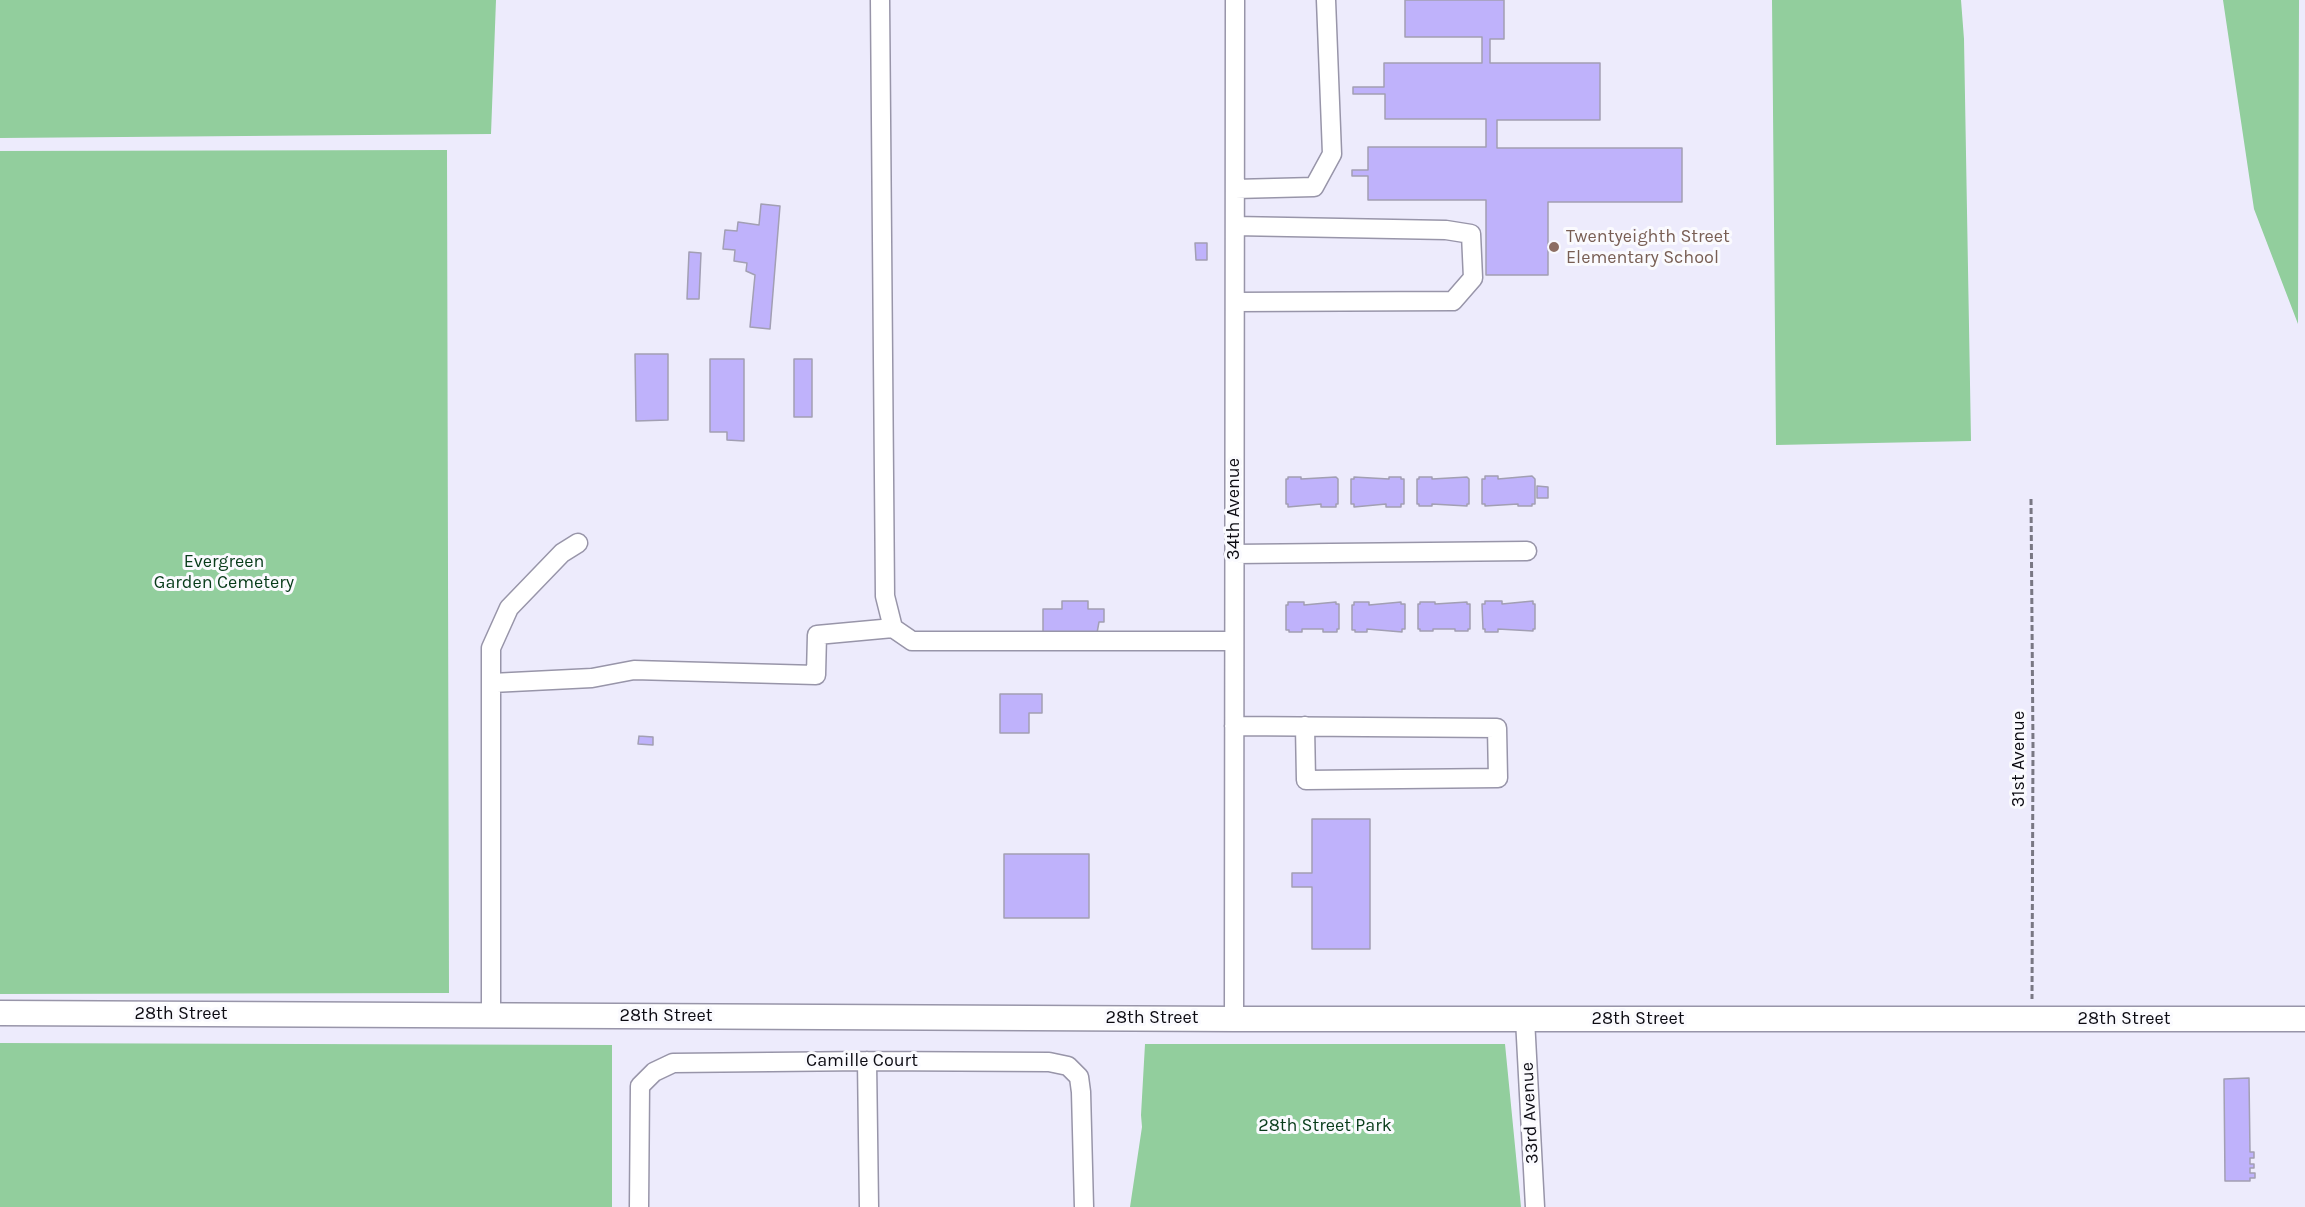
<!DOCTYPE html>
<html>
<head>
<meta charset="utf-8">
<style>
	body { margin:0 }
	canvas { display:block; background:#edebfc }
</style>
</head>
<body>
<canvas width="2305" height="1207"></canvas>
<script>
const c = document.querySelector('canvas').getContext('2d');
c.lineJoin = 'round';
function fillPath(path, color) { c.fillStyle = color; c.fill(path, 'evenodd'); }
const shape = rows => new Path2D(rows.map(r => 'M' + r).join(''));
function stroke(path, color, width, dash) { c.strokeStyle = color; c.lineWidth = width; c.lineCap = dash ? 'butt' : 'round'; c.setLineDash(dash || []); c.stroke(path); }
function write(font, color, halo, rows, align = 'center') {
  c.font = font + ' Karla,sans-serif'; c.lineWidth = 6; c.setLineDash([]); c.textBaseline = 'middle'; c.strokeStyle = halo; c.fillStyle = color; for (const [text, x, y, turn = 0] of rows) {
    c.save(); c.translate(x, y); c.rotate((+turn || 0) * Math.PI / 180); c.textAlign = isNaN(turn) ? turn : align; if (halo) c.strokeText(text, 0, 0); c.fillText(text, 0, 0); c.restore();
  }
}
const green = shape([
	[0,0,496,0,491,134,0,138],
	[1772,0,1961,0,1964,39,1971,441,1776,445],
	[2223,0,2299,0,2298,324,2254,209],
	[447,150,449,993,0,994,0,151],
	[0,1043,612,1045,612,1207,0,1207],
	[1145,1044,1505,1044,1521,1207,1130,1207,1142,1127,1141,1115]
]);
const building = shape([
	[1405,0,1504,0,1504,39,1490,39,1490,63,1600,63,1600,120,1497,120,1497,148,1682,148,1682,202,1548,202,1548,275,1486,275,1486,200,1368,200,1368,176,1352,176,1352,170,1368,170,1368,147,1486,147,1486,119,1385,119,1385,94,1353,94,1353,87,1384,87,1384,63,1482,63,1482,37,1405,37,1405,0],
	[761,204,780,206,770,329,750,327,755,275,746,271,747,263,734,261,735,250,723,249,725,230,737,231,738,222,759,225,761,204],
	[1195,243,1207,243,1207,260,1196,260,1195,243],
	[689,252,701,253,699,299,687,299,689,252],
	[635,354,668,354,668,420,636,421,635,354],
	[710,359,744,359,744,441,727,440,727,432,710,432,710,359],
	[794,359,812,359,812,417,794,417,794,359],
	[1485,476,1498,476,1498,479,1532,476,1535,479,1535,504,1532,504,1532,506,1518,506,1518,504,1485,506,1485,504,1482,504,1482,479,1485,479,1485,476],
	[1288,477,1301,477,1301,479,1336,477,1338,479,1338,504,1336,504,1336,507,1321,507,1321,504,1288,507,1288,504,1286,504,1286,479,1288,479,1288,477],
	[1354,477,1389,479,1389,477,1401,477,1401,479,1404,479,1404,504,1401,504,1401,507,1386,507,1386,504,1354,507,1354,504,1351,504,1351,479,1354,479,1354,477],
	[1419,477,1432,477,1432,479,1467,477,1469,479,1469,504,1467,504,1467,506,1432,504,1432,506,1419,506,1419,504,1417,504,1417,479,1419,479,1419,477],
	[1537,486,1548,487,1548,498,1537,498,1537,486],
	[1062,601,1088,601,1088,609,1104,609,1104,622,1099,622,1097,633,1043,633,1043,609,1062,609,1062,601],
	[1485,601,1502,601,1502,604,1533,601,1533,604,1535,604,1535,629,1533,629,1533,631,1498,629,1498,632,1485,632,1485,629,1483,629,1482,604,1485,604,1485,601],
	[1288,602,1304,602,1304,605,1336,602,1336,604,1339,604,1339,629,1337,629,1337,632,1323,632,1323,629,1302,629,1302,632,1289,632,1289,630,1286,630,1286,605,1288,605,1288,602],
	[1354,602,1369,602,1369,605,1401,602,1401,604,1405,604,1405,629,1402,629,1402,632,1367,629,1367,632,1355,632,1355,630,1352,630,1352,605,1354,605,1354,602],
	[1420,602,1435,602,1435,604,1467,602,1467,604,1470,604,1470,629,1468,629,1468,631,1455,631,1455,629,1433,629,1433,631,1420,631,1420,629,1418,629,1418,604,1420,604,1420,602],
	[1000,694,1042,694,1042,713,1029,713,1029,733,1000,733,1000,694],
	[639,736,653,737,653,745,638,744,639,736],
	[1312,819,1370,819,1370,949,1312,949,1312,887,1292,887,1292,873,1312,873,1312,819],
	[1004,854,1089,854,1089,918,1004,918,1004,854],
	[2249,1078,2250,1152,2254,1152,2254,1158,2250,1158,2250,1164,2254,1164,2254,1168,2250,1168,2250,1173,2255,1173,2255,1178,2250,1178,2250,1181,2225,1181,2224,1079,2249,1078]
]);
const path = shape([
	[2031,499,2033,746,2032,999]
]);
const minor = shape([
	[880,0,885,596,893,628,912,641,1234,641],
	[1235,189,1314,187,1332,154,1326,0],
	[1235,226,1446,230,1471,234,1473,278,1453,301,1235,302],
	[1234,554,1527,551],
	[492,683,592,678,634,670,816,675,817,635,893,628],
	[1234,726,1497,728,1498,778,1306,780,1305,726],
	[491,1015,491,648,509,608,562,553,578,543],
	[1234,1019,1235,0],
	[1525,1019,1535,1207],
	[867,1061,869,1207],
	[639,1207,640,1086,654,1072,673,1063,867,1061,1049,1062,1068,1066,1079,1077,1081,1092,1084,1207]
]);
const major = shape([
	[0,1013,1234,1019,2305,1019]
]);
const markers = [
	[1554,247,6,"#8d6e63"]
];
const educationNames = [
	["Twentyeighth Street",1566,237],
	["Elementary School",1566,258]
];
const streetNames = [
	["34th Avenue",1234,509,-90],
	["31st Avenue",2019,759,-90],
	["28th Street",181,1014],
	["28th Street",666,1016],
	["28th Street",1152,1018],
	["28th Street",1638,1019],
	["28th Street",2124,1019],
	["Camille Court",862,1061],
	["33rd Avenue",1530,1113,-93]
];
const parkNames = [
	["Evergreen",224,562],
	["Garden Cemetery",224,583],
	["28th Street Park",1325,1126]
];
fillPath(green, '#92ce9d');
fillPath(building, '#bfb2fb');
stroke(building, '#a29fb3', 1.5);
stroke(minor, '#9895a9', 21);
stroke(major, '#9895a9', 27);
stroke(path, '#797783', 3, [6, 3]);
stroke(minor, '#fff', 18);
stroke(major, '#fff', 24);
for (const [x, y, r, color] of markers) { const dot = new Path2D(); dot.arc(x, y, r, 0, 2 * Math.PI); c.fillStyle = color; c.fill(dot); stroke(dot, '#fafafe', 2); }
write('18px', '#785e54', '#fafafe', educationNames, 'left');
write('18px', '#0c0b12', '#fafafe', streetNames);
write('18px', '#073b19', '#fafafe', parkNames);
</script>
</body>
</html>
